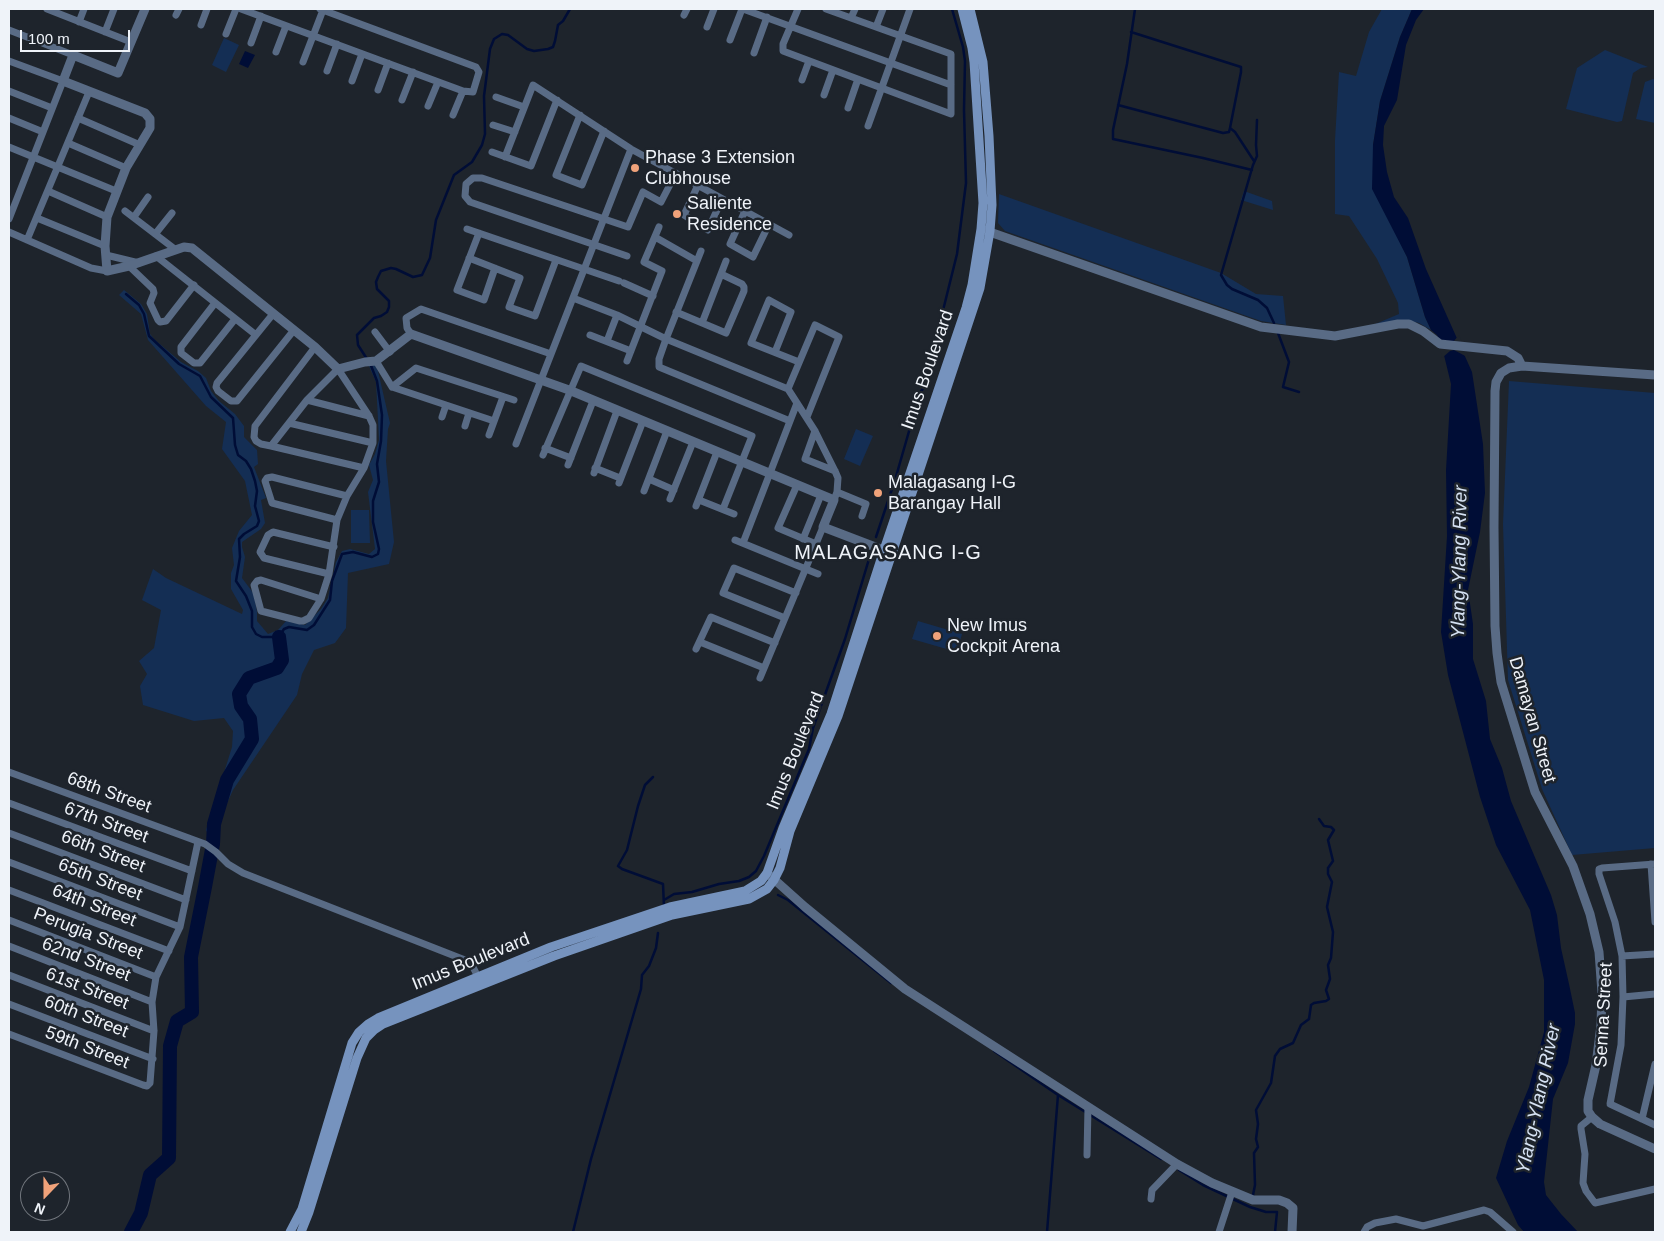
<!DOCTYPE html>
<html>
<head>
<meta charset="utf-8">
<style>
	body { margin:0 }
	#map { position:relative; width:1664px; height:1241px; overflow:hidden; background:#1e242c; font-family:Arial,sans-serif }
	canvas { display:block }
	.frame { position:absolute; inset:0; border:10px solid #eff3f9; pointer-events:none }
	.north { position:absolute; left:20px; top:1171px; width:50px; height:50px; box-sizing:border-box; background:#1e242c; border:1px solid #72777e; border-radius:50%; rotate:202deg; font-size:14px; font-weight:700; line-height:20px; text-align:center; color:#eff3f9 }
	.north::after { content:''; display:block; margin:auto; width:18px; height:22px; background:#f0a27a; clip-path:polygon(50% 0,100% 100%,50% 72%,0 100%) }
	.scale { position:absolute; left:20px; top:30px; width:110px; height:22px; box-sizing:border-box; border:2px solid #eff3f9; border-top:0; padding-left:6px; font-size:15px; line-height:18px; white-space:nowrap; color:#eff3f9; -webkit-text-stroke:4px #1e242c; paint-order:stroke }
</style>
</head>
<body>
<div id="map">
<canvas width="1664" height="1241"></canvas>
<div class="frame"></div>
<div class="north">N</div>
<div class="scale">100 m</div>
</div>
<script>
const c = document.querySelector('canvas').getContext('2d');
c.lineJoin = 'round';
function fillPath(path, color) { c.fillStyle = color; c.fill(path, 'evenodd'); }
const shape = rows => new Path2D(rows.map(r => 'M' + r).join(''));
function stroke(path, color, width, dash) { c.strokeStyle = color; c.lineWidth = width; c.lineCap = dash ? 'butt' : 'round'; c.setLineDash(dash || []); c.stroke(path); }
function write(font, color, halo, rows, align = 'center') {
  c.font = font + ' Arial,sans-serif'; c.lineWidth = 5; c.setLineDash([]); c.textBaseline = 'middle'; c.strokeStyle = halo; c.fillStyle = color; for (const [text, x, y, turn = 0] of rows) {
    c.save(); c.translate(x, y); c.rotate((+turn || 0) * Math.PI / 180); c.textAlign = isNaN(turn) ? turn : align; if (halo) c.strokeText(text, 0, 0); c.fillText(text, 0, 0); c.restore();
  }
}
const green = shape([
	[1382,9,1412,9,1400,37,1380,101,1373,145,1399,240,1407,257,1425,317,1431,330,1419,323,1407,320,1373,325,1399,314,1398,303,1377,259,1349,216,1335,214,1335,140,1339,72,1356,76,1369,32],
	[224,38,239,45,226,72,212,65],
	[1605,50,1648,67,1641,68,1633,73,1622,121,1617,122,1566,109,1577,68],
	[1653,79,1655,80,1655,123,1636,119,1645,82],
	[1244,191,1272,201,1273,210,1241,200],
	[999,194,1221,273,1256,294,1283,296,1286,325,1261,321,1005,231,998,223],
	[124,290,141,304,147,314,150,334,155,340,181,362,198,371,206,378,211,391,219,401,235,414,244,426,244,437,257,450,258,464,254,467,266,498,261,500,265,523,261,529,242,542,242,547,245,557,242,578,254,594,257,612,257,621,268,634,278,630,286,621,305,625,321,609,328,598,336,562,342,551,350,549,369,554,375,549,368,492,373,480,369,465,375,454,379,440,378,420,376,382,369,366,375,365,378,371,390,423,388,429,386,461,394,542,389,564,348,573,346,628,335,643,314,650,302,674,297,695,233,790,223,812,217,838,209,836,206,830,232,747,233,731,224,718,194,721,143,705,140,686,147,674,139,661,154,648,161,610,142,600,153,569,166,578,242,614,243,610,231,589,231,573,234,565,232,548,239,531,252,515,245,481,222,449,226,422,206,406,148,340,141,314,119,295],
	[1509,381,1655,393,1655,848,1572,855,1542,789,1508,680,1503,524],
	[856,429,873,436,860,466,844,459],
	[351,510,369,510,370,543,351,543],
	[918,621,962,634,957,652,912,639]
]);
const water = shape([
	[1412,9,1424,9,1416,20,1406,45,1397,100,1384,126,1383,145,1387,172,1394,197,1408,218,1426,269,1472,372,1483,444,1485,493,1480,532,1468,590,1473,624,1473,659,1486,701,1490,739,1502,768,1511,801,1551,895,1557,915,1561,948,1569,984,1575,1013,1575,1024,1568,1063,1553,1099,1544,1182,1546,1195,1561,1214,1578,1232,1524,1232,1518,1225,1496,1178,1507,1141,1529,1087,1544,1032,1544,980,1530,910,1496,845,1480,797,1448,675,1441,632,1447,536,1446,470,1451,384,1442,347,1437,335,1431,330,1425,317,1407,257,1372,189,1373,145,1380,101,1400,37],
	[245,51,255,55,248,68,239,64]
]);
const pier = shape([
	[1459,335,1469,358,1454,350,1450,351,1442,358,1438,338,1449,343,1453,342]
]);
const stream = shape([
	[1135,9,1127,64,1113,130,1113,139,1203,158,1252,170],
	[1131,32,1241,67,1241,72,1230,128,1235,132,1254,161],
	[1118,105,1223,133,1229,132,1230,128],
	[1257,120,1256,145,1257,156,1253,165,1221,275,1227,285,1232,289,1258,300,1267,308,1274,323],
	[126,294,139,305,144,314,149,336,179,364,200,376,211,397,233,418,235,445,238,455,246,461,251,469,255,481,257,491,255,506,259,521,257,526,244,534,239,539,240,557,236,581,246,596,252,611,252,627,256,634,262,637,279,637,284,629,289,627,307,630,314,625,330,600,332,581,342,554,353,552,372,557,378,554,379,549,373,522,373,501,379,482,377,464,381,441,382,415,377,381,370,363],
	[1278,333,1289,362,1283,387,1299,392],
	[367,359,358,345,357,335,374,318,381,316,387,312,389,307,389,301,377,289,376,282,378,277,381,271,391,268,396,269,413,277,422,275,430,258,436,220,454,175,472,162,482,145,485,134,484,96,490,49,494,39,502,34,508,35,527,49,534,51,548,49,553,47,555,41,558,25,563,21,570,9],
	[876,537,895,480,920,393,924,387,957,254,966,183,964,110,965,61,963,47,952,9],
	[653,777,645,785,638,806,627,850,618,866,622,869,663,884,664,907],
	[778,895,788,900,891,983],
	[664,900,674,894,692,892,719,884,739,881,749,877,756,871,764,856,809,749,813,728,845,639,872,549],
	[994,1051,1058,1095,1161,1159],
	[1179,1170,1203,1185,1250,1207,1266,1212,1277,1212,1275,1232],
	[1253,1195,1255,1185,1254,1153,1258,1147,1256,1139,1258,1124,1256,1110,1271,1083,1275,1056,1280,1049,1293,1043,1301,1025,1309,1019,1311,1005,1314,1003,1326,1001,1329,999,1326,990,1330,979,1328,965,1331,958,1333,932,1327,907,1332,882,1328,874,1328,868,1333,861,1328,840,1334,830,1331,827,1324,826,1319,819],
	[573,1232,591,1159,641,989,642,975,649,966,656,948,658,933],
	[1047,1232,1058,1095]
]);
const river = shape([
	[131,1232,141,1213,150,1175,169,1158,170,1046,177,1021,192,1012,191,957,205,887,213,844,214,824,227,780,252,739,250,719,241,706,239,694,249,678,277,668,282,660,279,637]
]);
const minor = shape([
	[47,9,131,42],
	[241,9,463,91,473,92,479,72,476,67,320,9],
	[743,9,951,85],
	[798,9,783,44,783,51,951,114,951,54,826,9],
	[176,15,179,9],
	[684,15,687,9],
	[851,18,855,9],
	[79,22,84,9],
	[201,25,207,9],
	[707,27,714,9],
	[876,27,883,9],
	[9,30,73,55],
	[105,32,114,9],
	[226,34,236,9],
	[730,40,742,9],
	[251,43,261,16],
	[276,52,286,26],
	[754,53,767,17],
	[9,61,63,81,9,219],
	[303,62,323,10],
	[327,71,337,44],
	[802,80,809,61],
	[352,81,362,54],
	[378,90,388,63],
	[9,91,52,108],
	[824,95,833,70],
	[496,97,524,107],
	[402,100,413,72],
	[428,106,438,82],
	[848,108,858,79],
	[453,115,463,91],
	[580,115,556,175,582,185,604,131],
	[9,118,43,132],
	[78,118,140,145],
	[493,125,515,132],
	[868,126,910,9],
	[68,143,126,168],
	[9,147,116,191],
	[492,152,531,166,557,100],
	[505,157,533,85,631,149,789,235],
	[698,185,684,215,708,230,722,199],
	[48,191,107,217],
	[125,211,176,250],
	[745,211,730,244,753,257,769,224],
	[134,217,148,197],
	[37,218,105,246],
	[467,229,619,281],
	[9,232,91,268,107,271],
	[156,233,172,213],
	[479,233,457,290,484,300,495,268],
	[655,237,697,261],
	[27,240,89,92],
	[701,251,666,339,659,359,659,367,790,421],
	[106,255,139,263],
	[156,256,256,335],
	[627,256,470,202,465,196,466,184,473,178,482,178,628,227,643,192,661,202,676,173],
	[469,258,520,278,509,307,535,316,556,260],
	[129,266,153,289,154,293,150,303,158,320,160,322,166,321,194,285],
	[624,283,653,296],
	[573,298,617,315,666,339,788,389,815,431,835,471,838,478,837,492,834,500],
	[215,303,181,347,181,353,194,363,200,363,235,319],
	[676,312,726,333,744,291,744,287,742,284,721,274],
	[273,314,217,383,216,387,218,391,231,401,237,401,294,330],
	[702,323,726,261],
	[375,332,390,352],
	[411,334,407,328,406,318,421,309,551,354],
	[590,335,631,351],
	[607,341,617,315],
	[775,352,791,312,769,300,751,343,799,362],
	[376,361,392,387,494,421],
	[627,361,662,271,644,262,659,227],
	[392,387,416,368,514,400],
	[788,389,815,325,839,337,807,417],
	[307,400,369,416],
	[442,417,446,405],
	[289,423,373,443],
	[465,426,469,413],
	[815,431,805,459,835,471],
	[489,435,503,397],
	[516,444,631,149],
	[271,446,261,444,256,441,254,437,255,426,315,347],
	[545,448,571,458],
	[543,455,581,366,752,436,723,509],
	[568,465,593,401],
	[595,468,620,478],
	[594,473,617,411],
	[649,479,674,490],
	[619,483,643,421],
	[797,485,778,528,816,544],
	[644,491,667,431],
	[837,492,866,504,862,516],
	[670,499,693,442],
	[699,500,734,514],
	[696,506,717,452],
	[337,520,272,503,265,481,267,478,272,477,347,496],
	[803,539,821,495],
	[735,540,818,574],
	[743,543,797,403],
	[329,574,264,558,260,552,268,535,273,532,334,547],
	[321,599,261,580,257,581,254,585,261,611,300,621,303,621,309,618,321,599,329,574,337,520,347,496,364,468,373,443,373,425,369,416,338,369,307,400,271,446,364,468],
	[785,618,723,593,734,568,796,593],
	[700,642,764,668],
	[696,649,711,617,775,643],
	[760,678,823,527],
	[9,772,205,844,216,852,228,864,243,873,465,960,473,967,480,981],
	[9,803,192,871],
	[9,833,186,900],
	[9,862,180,927],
	[1651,864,1655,922],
	[1655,864,1602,868,1599,869,1599,874,1615,922,1622,956,1623,997,1621,1045,1610,1104,1655,1125],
	[9,890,169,951],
	[9,920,156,977],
	[9,946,152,1002],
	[1622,956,1655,954],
	[9,975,154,1031],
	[1623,997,1655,994],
	[9,1004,153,1059],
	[9,1034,143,1085,147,1086,150,1083,154,1031,152,1002,156,977,180,927,198,842],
	[1592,1117,1581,1126,1581,1129,1585,1154,1583,1183,1586,1191,1595,1203,1655,1189],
	[1642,1119,1655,1064],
	[1087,1155,1088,1107],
	[1151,1199,1152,1190,1177,1164],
	[1219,1232,1232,1192],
	[1364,1232,1367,1227,1375,1223,1396,1219,1423,1226,1484,1210,1490,1212,1513,1232]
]);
const tertiary = shape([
	[145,9,118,73,73,55,63,81,145,113,150,119,150,128,126,168,107,217,105,246,107,271,129,266,184,247,192,248,315,347,338,369,365,362,376,361,411,334,569,390,834,500,823,527,891,553],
	[984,230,1261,327,1335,336,1398,324,1409,324,1423,331,1440,344,1507,351,1518,358,1522,366],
	[1655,375,1522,366,1509,368,1501,373,1496,382,1495,391,1494,527,1495,626,1497,653,1501,682,1535,792,1573,866,1590,914,1599,952,1602,993,1601,1025,1596,1065,1588,1100,1588,1111,1592,1117,1600,1124,1655,1149],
	[767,873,805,907,905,989,1177,1164,1212,1183,1253,1200,1279,1200,1287,1203,1293,1208,1292,1232]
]);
const secondary = shape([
	[290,1232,302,1209,352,1043,359,1032,368,1024,378,1018,551,947,670,907,745,891,761,881,767,873,783,828,831,714,884,550,966,308,972,285,981,229,983,203,974,62,972,48,962,9],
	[301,1232,309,1212,357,1058,366,1038,374,1030,383,1024,554,956,672,915,749,899,767,889,774,880,780,868,790,831,838,716,980,288,990,231,992,205,989,136,983,62,970,9]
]);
const markers = [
	[635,168,5,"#f0a27a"],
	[677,214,5,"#f0a27a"],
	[878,493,5,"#f0a27a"],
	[937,636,5,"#f0a27a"]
];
const poiNames = [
	["Phase 3 Extension",645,158],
	["Clubhouse",645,179],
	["Saliente",687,204],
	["Residence",687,225],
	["Malagasang I-G",888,483],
	["Barangay Hall",888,504],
	["New Imus",947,626],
	["Cockpit Arena",947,647]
];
const streetNames = [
	["Imus Boulevard",928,370,-71],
	["Damayan Street",1532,720,74],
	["Imus Boulevard",796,751,-68],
	["68th Street",109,793,20],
	["67th Street",106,823,20],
	["66th Street",103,852,21],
	["65th Street",100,880,21],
	["64th Street",94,906,21],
	["Perugia Street",88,934,21],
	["62nd Street",86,960,21],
	["Imus Boulevard",471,962,-22],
	["61st Street",87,989,21],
	["Senna Street",1604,1015,-87],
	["60th Street",86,1017,21],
	["59th Street",87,1048,21]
];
const waterNames = [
	["Ylang-Ylang River",1460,562,-89],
	["Ylang-Ylang River",1539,1099,-78]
];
const quarterNames = [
	["MALAGASANG I-G",888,553]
];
fillPath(green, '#142e54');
fillPath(water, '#000d36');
fillPath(pier, '#1e242c');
stroke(stream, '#000d36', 2.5);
stroke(river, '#000d36', 14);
stroke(minor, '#596b85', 7);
stroke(tertiary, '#596b85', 9);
stroke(secondary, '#7693be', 9);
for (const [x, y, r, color] of markers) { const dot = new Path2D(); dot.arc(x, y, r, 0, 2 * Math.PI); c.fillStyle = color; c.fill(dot); stroke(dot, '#1e242c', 2); }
write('18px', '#eff3f9', '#1e242c', poiNames, 'left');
write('18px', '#eff3f9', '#1e242c', streetNames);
write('italic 19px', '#d6e2f3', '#1e242c', waterNames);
c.letterSpacing = '1px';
write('20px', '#eff3f9', '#1e242c', quarterNames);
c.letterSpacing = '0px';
</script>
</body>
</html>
